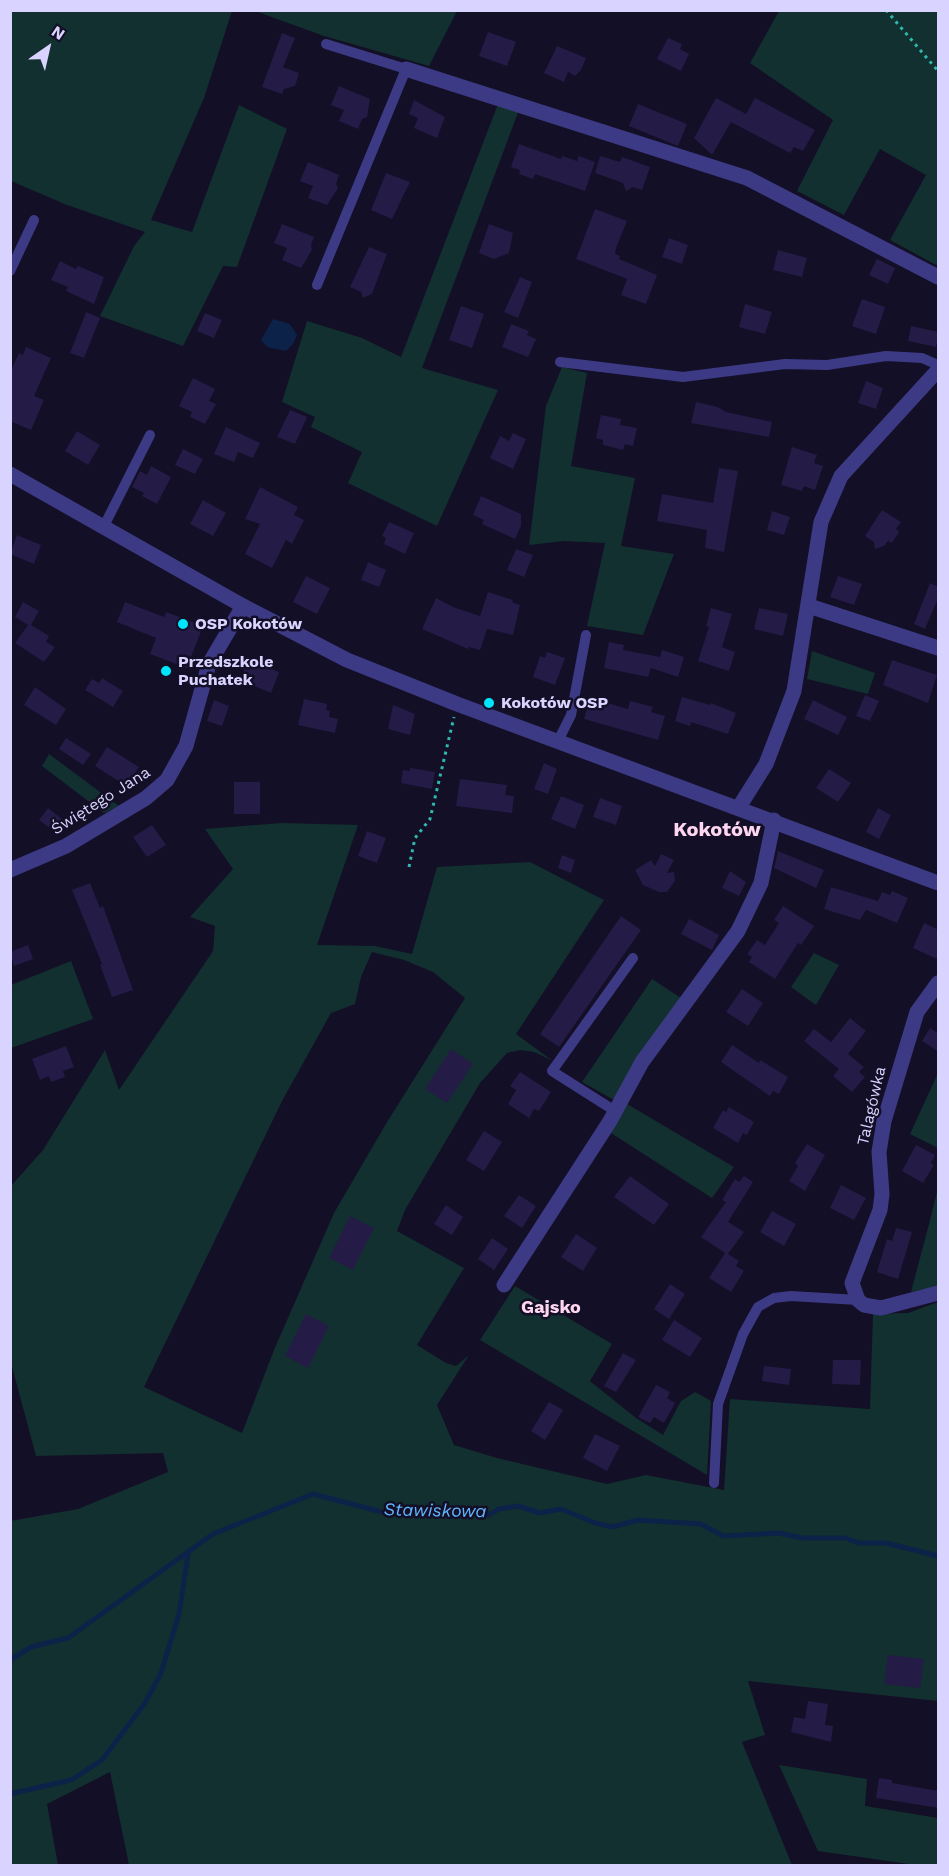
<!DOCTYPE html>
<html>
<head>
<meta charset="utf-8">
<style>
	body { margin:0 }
	#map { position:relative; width:949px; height:1876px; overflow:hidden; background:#130f26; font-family:"Work Sans",sans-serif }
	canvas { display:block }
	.frame { position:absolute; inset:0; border:12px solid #d9d4ff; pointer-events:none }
	.north { position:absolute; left:18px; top:18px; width:60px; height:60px; -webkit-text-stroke:4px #130f26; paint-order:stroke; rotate:34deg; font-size:16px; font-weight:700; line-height:24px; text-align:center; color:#d9d4ff }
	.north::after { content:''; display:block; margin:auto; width:21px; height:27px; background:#d9d4ff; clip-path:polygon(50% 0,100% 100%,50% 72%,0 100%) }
</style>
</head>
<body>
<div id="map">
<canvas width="949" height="1876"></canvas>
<div class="frame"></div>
<div class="north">N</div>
</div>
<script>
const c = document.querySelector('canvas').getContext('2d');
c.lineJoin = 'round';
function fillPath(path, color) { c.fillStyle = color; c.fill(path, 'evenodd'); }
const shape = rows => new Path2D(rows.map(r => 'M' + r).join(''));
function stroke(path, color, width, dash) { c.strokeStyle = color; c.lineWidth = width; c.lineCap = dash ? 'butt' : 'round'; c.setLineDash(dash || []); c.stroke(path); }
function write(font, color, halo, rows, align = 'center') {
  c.font = font + ' "Work Sans",sans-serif'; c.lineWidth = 5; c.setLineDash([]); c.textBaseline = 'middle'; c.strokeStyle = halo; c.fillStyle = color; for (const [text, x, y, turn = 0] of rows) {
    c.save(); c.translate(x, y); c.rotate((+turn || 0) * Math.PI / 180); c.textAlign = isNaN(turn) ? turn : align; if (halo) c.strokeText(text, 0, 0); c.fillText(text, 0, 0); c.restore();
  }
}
const green = shape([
	[10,11,232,11,204,98,151,220,192,232,239,105,287,129,237,267,223,266,183,346,100,316,134,246,145,232,67,205,11,181],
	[255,11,457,10,457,11,429,66,324,36],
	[779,11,938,11,938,266,890,240,926,175,880,149,844,215,797,191,833,120,750,63],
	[498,104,519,110,422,368,498,390,437,526,348,483,362,452,311,427,315,417,282,402,307,321,362,338,401,357],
	[562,367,587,373,571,466,635,478,621,546,674,554,643,635,587,626,605,543,564,541,529,545,546,406],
	[812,651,875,673,868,694,807,679],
	[49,754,119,806,104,813,42,766],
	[282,823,358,825,317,945,375,946,412,954,437,867,530,862,604,900,516,1034,553,1061,534,1052,520,1050,507,1053,480,1083,405,1210,397,1231,464,1268,417,1345,446,1363,456,1366,469,1355,437,1405,454,1445,497,1458,607,1484,646,1475,724,1490,730,1399,870,1409,873,1314,908,1313,938,1302,938,1701,748,1681,765,1735,742,1742,792,1865,129,1865,110,1772,47,1804,58,1865,11,1865,10,1521,78,1509,168,1472,163,1453,36,1456,11,1363,11,1186,43,1150,105,1050,119,1090,213,951,215,926,190,917,233,869,205,829],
	[372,952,404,960,433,972,465,998,387,1122,334,1213,274,1350,242,1433,144,1387,282,1101,331,1013,355,1004,361,977],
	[814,953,839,965,816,1005,791,987],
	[71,961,93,1019,11,1048,11,985],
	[652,979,681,998,614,1100,582,1082],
	[938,1073,938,1148,910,1134],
	[627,1104,734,1167,712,1198,611,1133],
	[938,1188,938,1286,911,1292,929,1224],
	[515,1286,612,1344,590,1381,636,1418,663,1435,681,1401,695,1392,711,1401,707,1475,480,1340],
	[779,1765,867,1779,865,1806,938,1818,938,1865,916,1865,818,1851]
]);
const water = shape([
	[273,319,290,324,297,335,293,344,286,351,267,347,261,340]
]);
const stream = shape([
	[10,1660,31,1647,68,1638,213,1534,313,1494,382,1512,461,1512,488,1515,499,1509,518,1506,540,1513,561,1509,595,1523,613,1527,638,1520,701,1524,723,1536,778,1533,803,1538,845,1538,859,1543,886,1543,938,1556],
	[10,1794,71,1780,102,1760,145,1703,161,1673,179,1614,188,1554]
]);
const building = shape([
	[488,32,516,42,507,66,479,56],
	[282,33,295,38,283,67,299,73,295,86,284,89,282,94,262,87],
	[668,38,682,44,680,49,689,54,681,71,657,59],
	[557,46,586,58,581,70,575,76,568,72,564,82,544,73],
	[339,86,370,99,367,117,362,119,358,129,339,121,344,110,331,105],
	[716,98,746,114,755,98,815,130,803,151,794,147,790,153,731,122,712,155,694,138],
	[414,100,445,117,437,138,414,128,418,118,409,114],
	[638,104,687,124,678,146,629,126],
	[519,144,561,159,562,156,577,161,579,156,595,162,585,191,535,174,533,179,519,174,520,170,511,167],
	[600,156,620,162,622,157,650,167,642,190,633,187,626,191,623,183,595,173],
	[308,162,339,175,336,184,338,188,327,205,308,198,313,186,300,181],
	[386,173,410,182,392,219,371,210],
	[595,209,627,221,616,248,615,254,620,256,619,259,657,275,646,304,621,295,627,279,576,259],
	[282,224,314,237,311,245,312,250,301,268,282,260,287,248,274,243],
	[489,224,513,233,509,253,494,259,479,253],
	[669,238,688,245,682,264,662,257],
	[369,247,387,254,372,294,363,298,361,292,350,287],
	[778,250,807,258,802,277,773,270],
	[877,259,895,268,888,284,869,275],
	[60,261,76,269,78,266,104,277,94,304,66,291,68,287,51,280],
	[520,277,532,282,518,318,504,312],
	[862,299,885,307,876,334,852,326],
	[745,304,772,312,765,334,739,327],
	[461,306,484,314,472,348,449,340],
	[86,312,100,318,84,358,70,353],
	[205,313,222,320,214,338,197,331],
	[511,324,529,331,527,335,536,339,528,357,502,347],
	[911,326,939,332,936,347,908,341],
	[26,347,51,358,34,396,44,400,31,430,10,421,10,372,19,353,23,355],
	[193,378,215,389,209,401,216,404,205,424,190,417,192,412,179,406],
	[866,381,883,388,876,409,858,403],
	[696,402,718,407,726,412,772,422,769,437,691,423],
	[290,410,307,417,295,444,277,437],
	[601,415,621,419,620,425,637,428,633,446,625,444,623,450,603,445,603,440,596,438],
	[226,427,260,443,253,458,238,452,234,462,214,454],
	[77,431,100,445,88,465,65,451],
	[513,433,526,439,513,469,490,458,500,436,509,441],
	[792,447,817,455,814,463,823,466,815,490,804,486,802,491,781,485],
	[183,449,203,459,195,474,175,465],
	[151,466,171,477,157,504,142,496,144,493,132,487,140,471,147,475],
	[719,468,738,471,724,552,705,548,707,530,657,521,662,494,713,503],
	[260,487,298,507,294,515,304,520,292,544,286,540,272,568,245,554,260,524,245,519],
	[481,496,521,514,521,526,515,539,482,524,484,520,473,515],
	[203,500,226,513,213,536,190,524],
	[882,510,901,522,896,529,899,532,892,543,888,541,884,546,875,549,874,542,865,536],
	[772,511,790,517,784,535,767,530],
	[389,522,414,533,405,554,384,544,386,538,382,536],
	[17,535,41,545,34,564,10,554],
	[516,549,533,555,524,577,507,570],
	[368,562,386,570,379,587,361,580],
	[306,576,330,588,317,614,293,602],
	[838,576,862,584,854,605,830,597],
	[930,583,939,587,939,596,925,629,914,624],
	[488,592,513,600,512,602,520,605,513,635,487,629,480,650,469,647,468,649,422,629,436,598,453,607,480,616],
	[23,602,39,611,31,625,49,636,46,642,55,647,44,662,15,643,28,625,15,617],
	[125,602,164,617,166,612,203,626,187,668,150,654,156,638,117,622],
	[711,608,732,614,722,647,735,652,729,671,698,661,709,627,706,626],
	[759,608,788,614,783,636,754,629],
	[609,642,624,645,623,650,660,657,662,650,684,657,678,677,651,668,648,677,604,668],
	[547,652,565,658,555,685,533,677,540,656,545,658],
	[248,660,279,672,271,693,240,680],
	[892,660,937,675,928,703,883,685],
	[102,678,123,691,113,707,85,690,92,679,99,683],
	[35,687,66,709,56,725,24,705],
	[865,695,879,701,870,721,856,716],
	[682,697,710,705,711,703,736,713,728,734,691,722,690,726,675,721],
	[590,698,628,709,630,701,653,707,651,712,665,716,658,740,584,719],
	[304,699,327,704,326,710,330,711,329,717,338,719,335,733,298,725],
	[214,700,229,706,222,726,207,721],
	[813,700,847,717,838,735,804,719],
	[393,705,415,714,410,735,388,729],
	[66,738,91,754,83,765,59,749],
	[107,747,139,767,126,786,95,766],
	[544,763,557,769,548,794,534,789],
	[410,768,435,772,432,789,401,783,403,770,410,771],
	[829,769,851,783,838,802,816,788],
	[460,779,507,785,505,795,514,796,512,813,456,806],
	[234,782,260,782,260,814,234,814],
	[561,796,584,805,575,829,551,819],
	[600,798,622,806,616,825,593,817],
	[48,808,62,819,54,831,39,820],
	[878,808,891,815,879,839,866,832],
	[152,825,166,845,147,857,133,837],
	[367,831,386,838,377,863,358,856],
	[778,851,824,870,816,888,774,868],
	[661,854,674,860,667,873,674,872,675,881,667,892,659,892,643,885,635,870,651,860,655,866],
	[562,855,575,860,571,873,558,868],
	[730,871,746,882,739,896,722,888],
	[90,883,100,908,103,906,133,990,112,997,100,965,102,964,72,890],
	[831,887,878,901,882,892,890,895,892,891,908,898,897,923,866,910,860,920,824,909],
	[783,906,814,926,801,945,798,943,775,979,749,962,752,957,747,954,757,940,765,945,779,923,774,920],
	[621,916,641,930,559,1047,540,1034],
	[689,919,719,935,712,950,681,934],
	[924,923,939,930,939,960,913,948],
	[28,945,33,959,14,966,10,952],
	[742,989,763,1003,748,1026,726,1012],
	[850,1018,866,1031,848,1054,864,1067,859,1072,865,1077,852,1092,833,1076,839,1069,804,1041,814,1029,831,1042],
	[930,1028,939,1034,939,1052,922,1041],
	[732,1045,759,1063,760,1060,788,1077,779,1094,773,1091,770,1096,721,1062],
	[66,1046,74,1067,63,1071,65,1077,51,1082,49,1076,40,1080,32,1059],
	[451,1049,473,1064,447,1103,425,1089],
	[520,1072,551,1092,539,1111,534,1109,529,1118,508,1104,516,1090,510,1086],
	[729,1107,754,1122,747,1135,743,1133,738,1143,713,1128,723,1110,726,1112],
	[484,1131,502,1142,484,1171,466,1160],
	[807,1144,825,1155,805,1191,789,1181,798,1166,795,1163],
	[916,1145,935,1155,931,1163,934,1165,923,1183,902,1171],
	[630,1176,669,1204,654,1225,614,1197],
	[744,1176,753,1182,728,1222,744,1232,728,1254,739,1261,736,1266,744,1271,731,1292,709,1278,725,1253,701,1237,726,1202,722,1200,735,1179,739,1182],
	[841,1185,866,1198,854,1220,830,1208],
	[519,1195,536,1206,522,1228,504,1216],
	[446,1205,463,1217,452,1235,434,1224],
	[772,1211,796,1224,784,1246,760,1232],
	[350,1216,374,1228,353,1270,329,1258],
	[896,1228,912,1232,898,1279,877,1272,887,1239,892,1241],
	[576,1234,597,1248,583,1271,561,1257],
	[492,1238,508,1249,494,1270,478,1259],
	[670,1284,685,1294,669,1319,654,1309],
	[306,1314,329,1326,308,1368,285,1356],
	[674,1320,702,1338,690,1357,662,1340],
	[623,1353,636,1360,616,1392,604,1386],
	[833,1360,861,1360,860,1385,832,1384],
	[764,1366,791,1369,789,1385,762,1381],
	[656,1385,670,1392,667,1398,675,1403,664,1423,654,1417,650,1423,638,1417],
	[549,1402,563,1410,545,1440,531,1431],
	[595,1434,620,1446,607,1471,583,1458],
	[888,1655,924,1659,920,1688,884,1684],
	[808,1701,828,1704,825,1725,833,1726,831,1742,791,1732,794,1717,805,1719],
	[879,1778,892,1780,892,1783,939,1791,939,1808,876,1798]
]);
const path = shape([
	[886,10,938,71],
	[409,867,415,838,430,819,454,717]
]);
const service = shape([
	[10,271,34,220],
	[317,285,406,69,326,44],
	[560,362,683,377,785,364,827,365,886,356,922,358,938,365],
	[104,526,150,435],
	[558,741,571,715,586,635],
	[615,1111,552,1071,633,958],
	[714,1483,718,1404,743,1334,758,1307,774,1298,791,1296,858,1300]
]);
const minor = shape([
	[406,69,747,178,938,277],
	[809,606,938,648],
	[739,807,766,764,794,691,821,522,841,476,938,370],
	[10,870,66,846,146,798,167,780,186,746,209,664,243,606],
	[938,983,917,1012,884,1121,879,1152,882,1194,880,1210,852,1283,858,1300,864,1305,881,1308,938,1293],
	[504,1285,610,1121,642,1062,738,931,761,883,774,820]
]);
const tertiary = shape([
	[10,474,243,606,347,660,457,704,938,883]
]);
const markers = [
	[183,624,6,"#00e5ff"],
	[166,671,6,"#00e5ff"],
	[489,703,6,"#00e5ff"]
];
const poiNames = [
	["OSP Kokotów",195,624],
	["Przedszkole",178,662],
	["Puchatek",178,680],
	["Kokotów OSP",501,703]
];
const streetNames = [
	["Świętego Jana",101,801,-32],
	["Talagówka",872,1106,-77]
];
const neighbourhoodNames = [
	["Gajsko",551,1308]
];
const waterNames = [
	["Stawiskowa",435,1511,1]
];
const quarterNames = [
	["Kokotów",717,830]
];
fillPath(green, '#12302f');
fillPath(water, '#0c2248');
stroke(stream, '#0c2248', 5);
fillPath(building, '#241b47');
stroke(path, '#2fb8b0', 3, [3, 4.5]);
stroke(service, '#3d3a85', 10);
stroke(minor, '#3d3a85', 15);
stroke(tertiary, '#3d3a85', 15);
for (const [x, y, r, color] of markers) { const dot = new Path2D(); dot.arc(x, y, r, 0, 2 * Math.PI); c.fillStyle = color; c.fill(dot); stroke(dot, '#130f26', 2); }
write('bold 16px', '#d9d4ff', '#130f26', poiNames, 'left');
write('16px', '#d9d4ff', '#130f26', streetNames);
write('bold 18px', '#ffd6f0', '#130f26', neighbourhoodNames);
write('italic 18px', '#62b6ff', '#130f26', waterNames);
write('bold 20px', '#ffd6f0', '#130f26', quarterNames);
</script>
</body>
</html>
